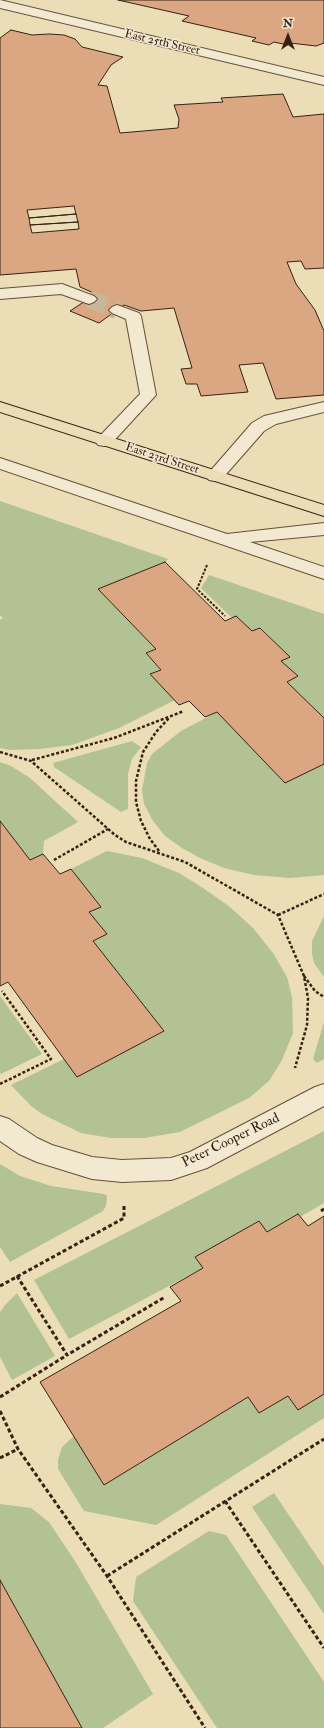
<!DOCTYPE html>
<html>
<head>
<meta charset="utf-8">
<style>
	body { margin:0 }
	#map { position:relative; width:324px; height:1728px; overflow:hidden; background:#ebddb6; font-family:"IM FELL Double Pica",serif }
	canvas { display:block }
	.north { position:absolute; left:268px; top:16px; width:40px; height:40px; -webkit-text-stroke:3px #f2e9d0; paint-order:stroke; rotate:0deg; font-size:11px; font-weight:700; line-height:16px; text-align:center; color:#372115 }
	.north::after { content:''; display:block; margin:auto; width:14px; height:18px; background:#372115; clip-path:polygon(50% 0,100% 100%,50% 72%,0 100%) }
</style>
</head>
<body>
<div id="map">
<canvas width="324" height="1728"></canvas>
<div class="north">N</div>
</div>
<script>
const c = document.querySelector('canvas').getContext('2d');
c.lineJoin = 'round';
function fillPath(path, color) { c.fillStyle = color; c.fill(path, 'evenodd'); }
const shape = rows => new Path2D(rows.map(r => 'M' + r).join(''));
function stroke(path, color, width, dash) { c.strokeStyle = color; c.lineWidth = width; c.lineCap = dash ? 'butt' : 'round'; c.setLineDash(dash || []); c.stroke(path); }
function write(font, color, halo, rows, align = 'center') {
  c.font = font + ' "IM FELL Double Pica",serif'; c.lineWidth = 3; c.setLineDash([]); c.textBaseline = 'middle'; c.strokeStyle = halo; c.fillStyle = color; for (const [text, x, y, turn = 0] of rows) {
    c.save(); c.translate(x, y); c.rotate((+turn || 0) * Math.PI / 180); c.textAlign = isNaN(turn) ? turn : align; if (halo) c.strokeText(text, 0, 0); c.fillText(text, 0, 0); c.restore();
  }
}
const green = shape([
	[0,501,168,559,165,562,98,589,156,649,146,654,161,670,151,674,175,700,119,728,72,745,39,749,10,750,0,748,0,620,3,618,0,615],
	[209,575,324,614,324,718,287,682,297,676,281,661,290,657,261,628,252,631,232,618,201,588],
	[217,712,285,782,324,764,324,875,290,878,254,875,224,868,200,858,182,848,165,836,153,821,144,804,142,790,147,763,152,754,181,731],
	[132,741,141,747,132,759,128,774,128,809,121,812,54,767,53,763],
	[0,762,11,766,30,778,78,822,44,841,43,854,30,860,0,821],
	[107,851,142,858,179,873,203,888,230,907,253,928,273,953,287,977,292,997,293,1033,282,1060,269,1081,249,1098,180,1132,144,1138,111,1138,81,1133,42,1114,31,1106,11,1085,64,1059,77,1076,164,1031,93,941,107,934,89,912,101,907,71,869],
	[324,916,324,977,314,963,312,953,312,941],
	[0,996,42,1054,1,1074,0,1073],
	[324,1022,324,1059,317,1063,313,1059],
	[324,1131,324,1203,300,1217,298,1214,267,1232,258,1221,196,1257,203,1268,69,1339,34,1280],
	[0,1164,20,1176,51,1186,104,1194,107,1196,106,1206,103,1211,10,1262,0,1247],
	[17,1293,55,1356,12,1380,0,1357,0,1312,6,1304],
	[324,1394,324,1418,156,1525,84,1511,58,1469,58,1460,62,1447,74,1436,104,1485,248,1397,259,1413,288,1396],
	[274,1493,324,1567,324,1614,252,1507],
	[0,1504,31,1508,49,1522,75,1561,153,1694,103,1728,82,1728,0,1580],
	[209,1531,226,1535,324,1682,324,1728,217,1728,133,1601,136,1577]
]);
const building = shape([
	[118,0,324,0,324,43,316,46,290,43,288,45,274,42,269,45,252,41,256,38,182,21,189,16,118,0],
	[11,30,32,35,49,34,64,35,75,39,82,47,123,57,111,65,98,85,107,86,120,133,178,128,179,119,174,105,223,102,221,98,283,94,293,117,324,114,324,268,305,269,301,261,287,262,296,284,315,310,324,331,324,395,276,399,263,363,239,365,248,392,201,396,197,384,186,384,181,369,192,368,174,308,141,311,124,305,99,323,70,311,96,294,80,287,76,269,0,275,0,38,11,30],
	[74,206,76,214,29,218,27,210,74,206],
	[76,214,78,222,30,225,29,218,76,214],
	[78,222,79,229,32,233,30,225,78,222],
	[165,562,225,621,236,616,252,631,260,628,290,657,281,661,298,676,287,682,324,718,324,764,285,783,217,712,205,717,189,701,179,705,150,674,161,670,146,653,156,649,98,589,165,562],
	[0,821,30,860,43,854,60,874,71,869,101,907,89,912,107,934,93,941,164,1031,77,1077,8,982,0,986,0,821],
	[298,1214,308,1226,324,1216,324,1394,298,1410,288,1396,259,1413,248,1397,104,1485,40,1382,181,1301,170,1287,203,1268,195,1257,259,1221,267,1232,298,1214],
	[0,1580,82,1728,0,1728,0,1580]
]);
const minorTunnel = shape([
	[89,299,117,310]
]);
const pathFar2 = shape([
	[207,565,197,589,225,616]
]);
const pathFar1 = shape([
	[0,752,31,761,115,835,126,842,185,862,278,915,304,976,308,998,307,1025,295,1068],
	[32,760,114,738,184,711],
	[159,851,150,839,141,821,136,802,136,781,143,752,156,732,169,718],
	[54,860,108,829],
	[278,915,324,894],
	[304,976,315,991,324,997],
	[0,1084,51,1059,2,991]
]);
const path = shape([
	[321,1211,324,1209],
	[17,1276,67,1355,165,1297],
	[0,1286,124,1218,124,1206],
	[0,1397,67,1355],
	[0,1411,18,1449,107,1576,205,1728],
	[0,1458,18,1449],
	[225,1501,324,1648],
	[107,1576,324,1439]
]);
const minor = shape([
	[0,0,324,77,324,85,0,8,0,0],
	[62,284,94,296,97,299,94,302,89,304,61,294,0,299,0,289,62,284],
	[117,305,139,313,141,316,156,395,110,445,104,446,98,445,95,441,140,394,126,319,112,313,109,310,112,307,117,305],
	[324,402,324,412,276,424,264,431,221,480,215,481,209,480,206,476,252,423,264,416,324,402],
	[0,458,227,534,324,523,324,535,250,542,324,567,324,579,0,469,0,458],
	[324,1084,324,1106,207,1168,171,1180,122,1182,92,1179,37,1162,19,1154,0,1141,0,1116,9,1119,37,1138,52,1145,92,1157,122,1160,171,1158,190,1152,315,1087,324,1084]
]);
const major = shape([
	[0,402,324,505,324,516,0,412,0,402]
]);
const farStreetnames = [
	["East 25th Street",162,43,13],
	["East 23rd Street",162,459,18]
];
const streetNames = [
	["Peter Cooper Road",231,1141,-26]
];
fillPath(green, '#b2c292');
fillPath(building, '#dba783');
stroke(building, '#372115', 1);
stroke(minorTunnel, '#c7b796', 18, [18, 8]);
stroke(minor, '#64503d', 2);
stroke(major, '#372115', 2);
stroke(pathFar2, '#372115', 2, [2.5, 1.5]);
stroke(pathFar1, '#372115', 2.5, [3, 2]);
stroke(path, '#372115', 3, [4, 2.5]);
fillPath(minor, '#f2e9d0');
fillPath(major, '#ebddb6');
write('12px', '#372115', '#f2e9d0', farStreetnames);
write('14px', '#372115', '#f2e9d0', streetNames);
</script>
</body>
</html>
